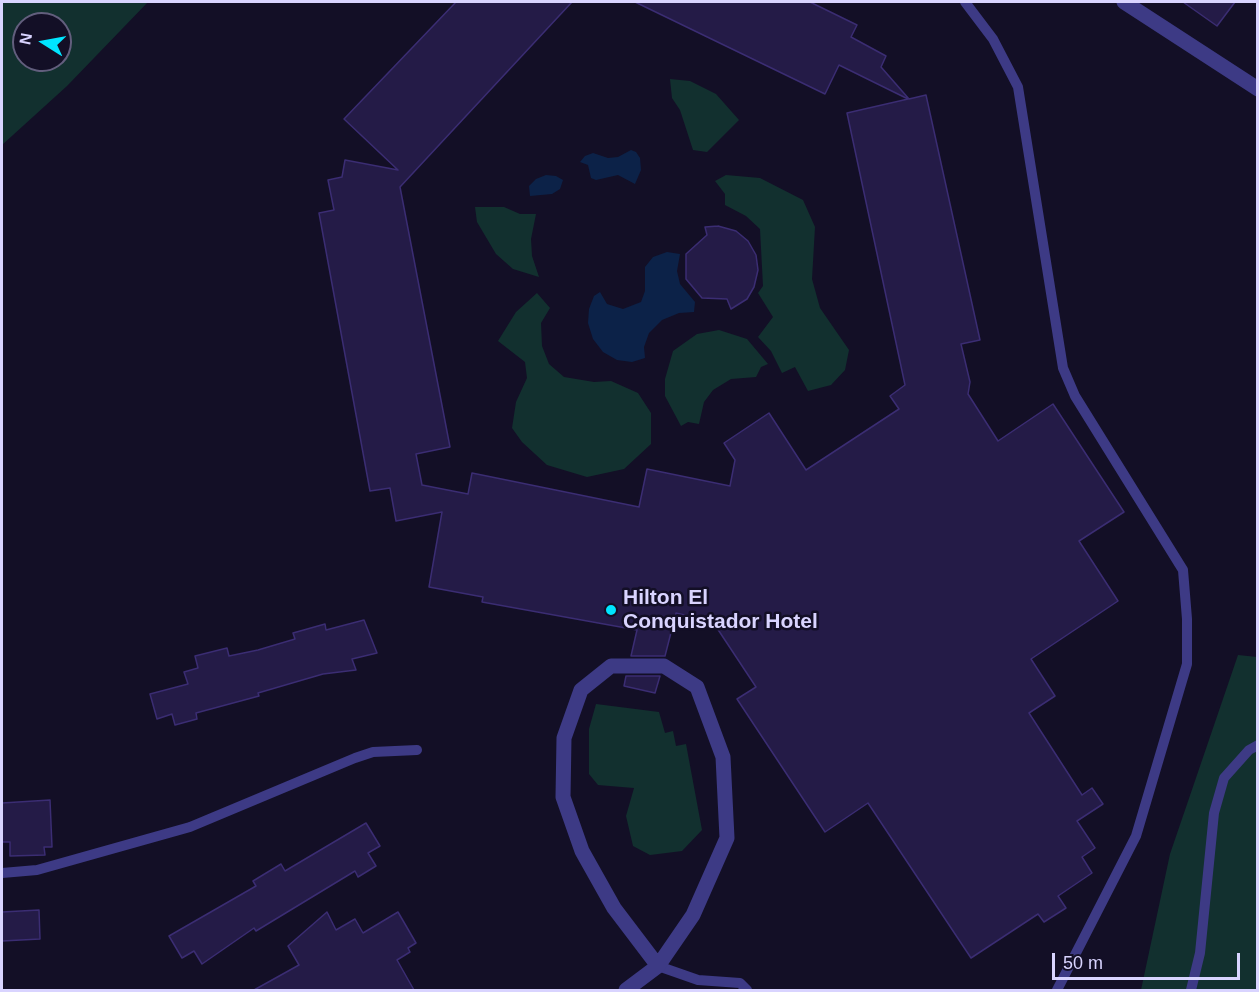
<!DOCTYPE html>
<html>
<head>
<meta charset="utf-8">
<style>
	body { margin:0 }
	#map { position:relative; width:1259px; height:992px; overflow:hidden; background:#130f26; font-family:Helvetica,sans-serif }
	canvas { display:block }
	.frame { position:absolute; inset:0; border:3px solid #d9d4ff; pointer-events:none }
	.north { position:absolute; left:12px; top:12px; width:60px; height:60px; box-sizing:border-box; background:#130f26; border:2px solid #625e7d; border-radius:50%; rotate:281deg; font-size:16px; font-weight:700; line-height:24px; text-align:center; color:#d9d4ff }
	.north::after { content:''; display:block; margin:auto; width:21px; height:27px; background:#00e5ff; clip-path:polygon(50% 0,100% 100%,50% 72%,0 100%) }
	.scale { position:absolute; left:1052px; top:953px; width:188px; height:27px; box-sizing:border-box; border:3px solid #d9d4ff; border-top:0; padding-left:8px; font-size:18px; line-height:21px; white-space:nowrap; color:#d9d4ff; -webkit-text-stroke:4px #130f26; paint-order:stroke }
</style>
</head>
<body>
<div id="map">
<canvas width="1259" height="992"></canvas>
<div class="frame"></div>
<div class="north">N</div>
<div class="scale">50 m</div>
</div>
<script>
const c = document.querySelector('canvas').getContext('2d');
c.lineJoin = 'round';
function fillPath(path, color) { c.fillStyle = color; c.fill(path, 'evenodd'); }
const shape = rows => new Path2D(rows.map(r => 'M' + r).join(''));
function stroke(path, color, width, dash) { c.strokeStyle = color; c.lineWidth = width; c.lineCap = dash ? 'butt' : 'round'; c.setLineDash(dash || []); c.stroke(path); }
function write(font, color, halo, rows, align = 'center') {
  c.font = font + ' Helvetica,sans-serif'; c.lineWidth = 5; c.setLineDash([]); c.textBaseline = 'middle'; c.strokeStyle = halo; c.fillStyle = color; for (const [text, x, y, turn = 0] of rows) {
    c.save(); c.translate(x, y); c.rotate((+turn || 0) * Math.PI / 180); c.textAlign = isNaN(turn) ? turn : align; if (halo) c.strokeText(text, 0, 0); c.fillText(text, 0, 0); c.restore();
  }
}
const green = shape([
	[2,2,148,2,67,86,2,145],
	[24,24,60,24,60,60,24,60],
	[670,79,690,81,716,94,739,120,707,152,693,150,680,110,672,98],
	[726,175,760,178,803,200,815,227,812,279,820,308,849,350,845,370,831,385,808,391,795,367,782,373,771,351,758,337,773,317,758,293,763,286,760,229,746,216,725,205,725,194,715,181],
	[475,207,504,207,520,214,536,214,531,239,532,256,539,277,513,269,496,254,477,222],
	[537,293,550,308,541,323,542,346,549,364,564,377,594,382,611,381,638,393,651,413,651,444,624,469,587,477,547,465,522,442,512,428,516,402,527,378,525,362,498,341,516,312],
	[719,330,747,339,768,364,761,367,756,377,731,379,713,390,704,402,699,424,688,422,681,426,665,396,665,379,673,351,697,334],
	[1238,655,1257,657,1257,990,1141,990,1170,854],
	[596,704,659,712,665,733,673,731,676,746,686,744,702,830,682,851,650,855,633,846,626,816,634,788,598,785,589,774,589,729]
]);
const water = shape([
	[631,150,636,152,640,158,641,170,635,184,618,175,596,180,591,178,588,165,580,162,585,156,593,153,608,158,618,157],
	[546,175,556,176,563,180,560,189,552,194,530,196,529,186,536,179],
	[667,252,680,254,677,271,680,284,695,302,694,312,679,313,662,320,649,333,644,347,645,358,632,362,617,360,603,352,593,339,588,323,589,309,594,296,600,292,607,304,623,309,641,302,645,291,645,267,653,257]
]);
const building = shape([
	[456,2,572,2,400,187,450,447,416,454,422,485,468,494,472,473,639,507,647,469,730,486,735,460,724,443,769,413,806,470,899,409,890,396,905,385,847,113,908,99,839,65,825,94,635,2,810,2,857,25,851,37,886,56,881,67,909,99,926,95,980,340,961,344,970,382,968,394,998,441,1053,404,1124,512,1079,541,1118,601,1031,659,1055,696,1029,713,1082,795,1092,788,1103,804,1077,821,1095,848,1082,857,1092,873,1058,896,1066,908,1044,922,1038,914,971,958,868,803,825,832,737,699,756,687,713,622,676,613,665,656,631,656,637,630,482,602,483,597,429,587,442,512,396,521,390,488,370,491,319,213,334,210,328,180,342,177,345,160,398,170,344,119,456,2],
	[1183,2,1235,2,1217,26,1183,2],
	[718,226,736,231,748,241,756,255,758,270,754,287,747,299,731,309,727,299,702,298,686,279,686,254,707,235,705,227,718,226],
	[364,620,377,653,352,659,356,670,323,674,258,693,259,696,196,713,197,719,175,725,172,714,157,719,150,694,188,684,184,672,198,668,195,656,227,648,229,656,258,650,295,639,293,633,325,624,326,630,364,620],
	[626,676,660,676,655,693,624,686,626,676],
	[50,800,52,847,44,847,45,855,10,856,10,842,2,842,2,803,50,800],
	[366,823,380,846,368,853,376,866,358,877,355,871,256,931,254,928,202,964,194,951,182,958,169,936,256,886,253,881,281,864,285,871,366,823],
	[39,910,40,939,2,941,2,912,39,910],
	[327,912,336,930,355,919,363,933,398,912,416,943,408,948,410,952,397,960,414,990,254,990,299,965,288,946,327,912]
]);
const lane = shape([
	[965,2,993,39,1018,87,1063,368,1075,396,1183,570,1187,619,1187,664,1136,836,1057,990],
	[2,873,37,870,190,827,355,758,373,752,417,750],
	[658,966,698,980,740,983,747,990],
	[1191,990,1200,953,1214,813,1224,778,1249,750,1258,745]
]);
const street = shape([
	[1124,2,1258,89],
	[626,990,658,966,693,915,727,838,723,757,697,687,664,666,611,666,581,690,564,738,563,797,582,851,614,908,658,966]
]);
const markers = [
	[611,610,6,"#00e5ff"]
];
const poiNames = [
	["Hilton El",623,598],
	["Conquistador Hotel",623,622]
];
fillPath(green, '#12302f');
fillPath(water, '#0c2248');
fillPath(building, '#241b47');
stroke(building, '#3b2d73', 1.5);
stroke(lane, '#3d3a85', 10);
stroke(street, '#3d3a85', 15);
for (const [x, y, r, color] of markers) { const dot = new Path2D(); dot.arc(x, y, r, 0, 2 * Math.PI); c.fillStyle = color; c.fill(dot); stroke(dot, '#130f26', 2); }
write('bold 21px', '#d9d4ff', '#130f26', poiNames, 'left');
</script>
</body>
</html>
